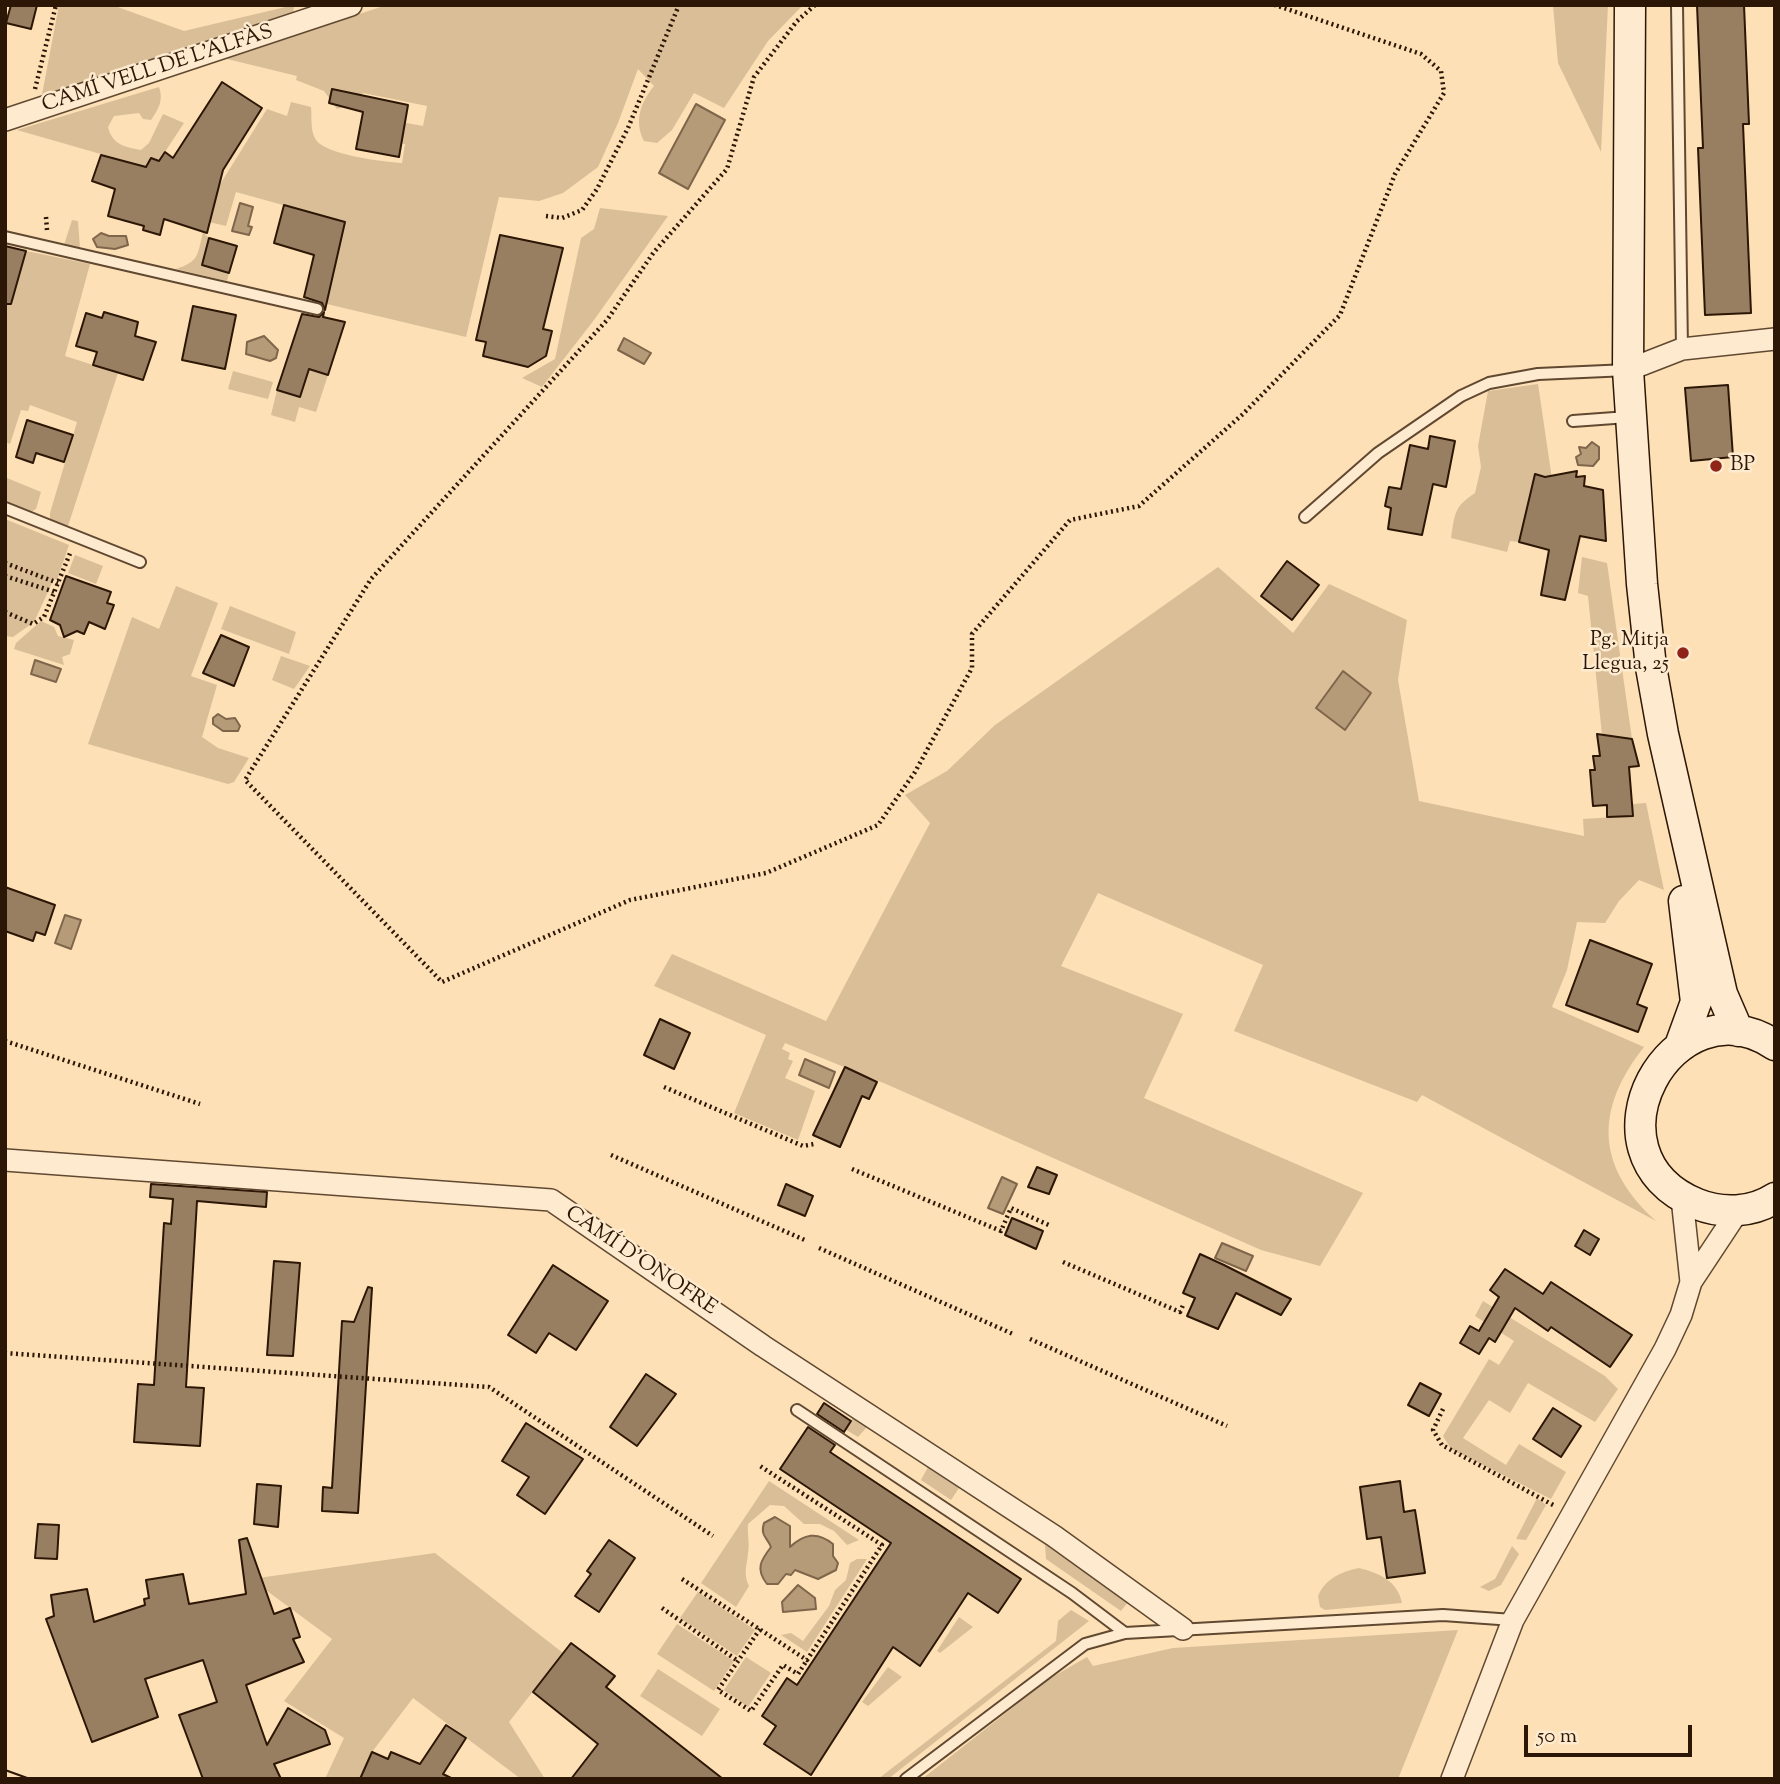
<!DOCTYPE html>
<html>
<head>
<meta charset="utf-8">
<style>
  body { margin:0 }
  #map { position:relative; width:1780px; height:1784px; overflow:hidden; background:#fde0b5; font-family:"Sorts Mill Goudy",serif }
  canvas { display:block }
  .frame { position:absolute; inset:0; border:7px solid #2c1605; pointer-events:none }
  .scale { position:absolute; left:1524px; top:1725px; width:168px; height:32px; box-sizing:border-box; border:4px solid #2c1605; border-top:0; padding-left:9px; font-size:21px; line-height:24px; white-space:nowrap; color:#2c1605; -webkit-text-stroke:5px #feebcf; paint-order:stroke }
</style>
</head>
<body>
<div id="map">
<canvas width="1780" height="1784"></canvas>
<div class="frame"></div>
<div class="scale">50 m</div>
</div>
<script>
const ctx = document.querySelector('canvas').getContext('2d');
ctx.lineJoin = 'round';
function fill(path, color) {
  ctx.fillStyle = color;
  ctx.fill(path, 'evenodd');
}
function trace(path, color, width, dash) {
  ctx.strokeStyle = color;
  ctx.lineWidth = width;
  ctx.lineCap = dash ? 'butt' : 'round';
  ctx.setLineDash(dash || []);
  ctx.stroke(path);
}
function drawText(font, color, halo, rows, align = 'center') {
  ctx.font = font + ' "Sorts Mill Goudy",serif';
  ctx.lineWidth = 5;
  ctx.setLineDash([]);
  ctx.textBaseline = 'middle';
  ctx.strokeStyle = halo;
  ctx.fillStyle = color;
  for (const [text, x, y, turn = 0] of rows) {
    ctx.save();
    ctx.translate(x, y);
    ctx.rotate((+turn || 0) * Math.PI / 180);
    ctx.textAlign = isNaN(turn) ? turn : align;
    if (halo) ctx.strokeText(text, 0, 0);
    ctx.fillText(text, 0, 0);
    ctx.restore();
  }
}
fill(new Path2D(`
  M59,5H112L184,31L294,5L293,16L41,100Z
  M387,5H803L768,41L724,108L694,93L672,130L657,143L644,141C634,122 640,103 654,86L638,69L618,123L598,167L563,193L539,201L499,197L466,337L327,304L344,222L236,192L226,226L209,222L219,186L267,109L287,116L291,102L311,107C312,117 310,131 316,140C326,155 384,162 402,163L405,144L398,143L401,122L423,126L427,106L363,93L352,105L337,109L324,91L296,80L297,76L223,58Z
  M1553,5H1608L1601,152L1558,63Z
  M159,87C164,100 158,110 151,120L143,119L139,113L114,116L108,127C112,144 124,147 141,150L149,143L163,114L184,123L159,161L146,167L17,130Z
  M600,208L668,216L594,320L542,387L522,378L555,359L581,238L594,229Z
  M72,220L78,221L80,248L64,245Z
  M203,232L209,238L202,265L229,273L227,281L176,269C199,261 197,257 203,232Z
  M26,251L90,264L65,356L118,373L67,529L50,522V513L77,422L30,405L28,411L21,410L10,444L5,442V284L16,286Z
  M309,369L328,375L316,412L299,407L295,422L271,415L277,390L300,397Z
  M233,371L273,382L268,399L228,389Z
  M1538,384L1552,479L1535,475L1519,542L1510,541L1507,552L1451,538C1455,513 1454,507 1475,493L1481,467L1478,446L1488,391Z
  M7,478L41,492L36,509L28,514L5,503Z
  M5,519L69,545L57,580L54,579L34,622L13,637L5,636Z
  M75,555L103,566L96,584L68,573Z
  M1582,557L1607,563L1632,739L1602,735L1588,596L1578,593Z
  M1218,567L1293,633L1329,584L1407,620L1398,680L1419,801L1584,836L1583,819L1633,816V804L1646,803L1664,890L1639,880L1619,901L1605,923L1577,922L1567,970L1552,1007L1644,1047C1595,1109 1595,1166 1656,1221L1422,1095L1417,1102L1234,1031L1263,965L1098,893L1061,966L1183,1014L1144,1098L1363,1193L1320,1266L1261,1250L886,1084L785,1043L782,1049L790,1053L788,1059L793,1061L785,1078L815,1091L798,1140L734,1113L766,1035L654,986L672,954L826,1021L930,823L905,795L947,771L995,725Z
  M176,586L218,603L191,676L217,685L202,737L218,748L249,758L234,782L228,784L88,744L132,617L159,629Z
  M230,606L296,632L289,654L221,629Z
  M41,621L54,627L58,636L74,640L70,654L62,657L64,665L14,649L16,643Z
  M281,656L310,666L294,689L272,680Z
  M1483,1301L1605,1376L1618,1389L1595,1422L1528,1383L1510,1413L1489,1400L1463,1438L1506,1465L1519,1444L1566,1472L1551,1499L1451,1449L1443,1436L1489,1359L1499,1365L1514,1341L1475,1316Z
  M857,1412L1112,1583L1128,1602L1121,1611L1046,1559L1045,1545L959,1488L951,1500L921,1480L928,1467L867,1427L858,1437L845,1429Z
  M769,1481L859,1540L847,1545L834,1531L820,1524H804L784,1506L770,1505L748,1524C747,1534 750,1544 748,1553C747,1567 743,1572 749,1586L736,1607L701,1583Z
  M1537,1498L1546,1505L1526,1540L1516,1539Z
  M1512,1546L1519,1554L1501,1585L1489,1591L1480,1587L1495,1579Z
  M435,1553L563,1653L509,1722L545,1779H521L413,1698L372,1752L360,1779H325L344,1738L284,1701L332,1639L251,1579Z
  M857,1559H867L807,1652L781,1635L791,1633L803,1641L829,1606L835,1590L846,1580L850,1563Z
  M1359,1568C1379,1573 1398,1581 1402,1603L1325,1610L1320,1607L1318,1596C1326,1578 1341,1572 1359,1568Z
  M698,1592L755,1630L737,1656L680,1618Z
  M1071,1610L1089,1621L888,1779H878L1056,1641L1058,1621Z
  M959,1617L973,1627L940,1653L937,1651Z
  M677,1624L734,1661L714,1691L657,1654Z
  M1458,1630L1398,1779H922L1049,1679L1087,1657L1093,1666L1173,1648Z
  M746,1657L771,1673L748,1707L724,1690Z
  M888,1667L902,1677L868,1706L862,1702Z
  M658,1669L720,1709L702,1736L640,1696Z`), '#d9be97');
const water = new Path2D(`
  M696,104L725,120L688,189L659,173Z
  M240,203L253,207L248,226L252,227L249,235L232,231Z
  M101,233L109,236H126L128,245L115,249L97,247L93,239Z
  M264,336L278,350L276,358L270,361L246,354L247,342Z
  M624,338L651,353L644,364L618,350Z
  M1592,442L1599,447V459L1593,466L1578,465L1576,457L1581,454L1579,447L1586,448Z
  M35,660L61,669L56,682L31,674Z
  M1343,671L1371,693L1345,730L1316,708Z
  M218,714L226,719L235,718L240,726L238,731H223L213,724V718Z
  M65,915L81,920L71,949L55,943Z
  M805,1059L835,1072L829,1088L799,1075Z
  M1002,1177L1017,1184L1003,1214L988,1208Z
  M1222,1243L1253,1256L1246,1271L1215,1258Z
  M775,1517L790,1526V1547C804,1534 817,1531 833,1544V1556L838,1563L836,1570L818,1579L795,1570L791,1575L786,1574L778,1584H767C755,1569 761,1560 771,1547C767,1537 760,1536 764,1523Z
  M798,1585L815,1598L816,1609L783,1612L782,1602Z`);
fill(water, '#b69b79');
trace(water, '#7f664b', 2);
const building = new Path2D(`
  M11,5H37L31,29L6,23Z
  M1697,5H1744L1749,124H1743L1751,313L1705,315L1698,148H1703Z
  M222,82L262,108L223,170L207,233L164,219L160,235L143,230L144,226L108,216L115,189L92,181L101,155L146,167L151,158L159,161L165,152L173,158Z
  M332,89L408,105L399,157L356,149L363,112L329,103Z
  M284,205L345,222L325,310L322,303L304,297L314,255L274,243Z
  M500,235L563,248L543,329L552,331L546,356L528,367L483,356L486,342L476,340Z
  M209,238L237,246L229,273L202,265Z
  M5,246L26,251L11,304H5Z
  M193,306L236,315L225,369L182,360Z
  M104,312L138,322L135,336L156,342L143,380L93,365L97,352L76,346L86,313L102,318Z
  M324,312L323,317L345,322L328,375L309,369L300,397L277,390L302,314L319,317Z
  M1728,385L1733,457L1691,461L1685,388Z
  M27,420L73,435L64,462L36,453L33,463L16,457Z
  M1430,436L1455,441L1446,487L1433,484L1422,535L1388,529L1391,508L1385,506L1389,487L1401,489L1410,445L1428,449Z
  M1577,471L1576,477L1585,476L1584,486L1603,490L1606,541L1580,536L1565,600L1541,595L1549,550L1519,542L1535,474L1545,477Z
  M1287,561L1319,585L1292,620L1261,596Z
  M66,576L111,592L107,603L114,605L105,629L89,622L84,634L77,631L64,637L60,625L50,620Z
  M221,635L249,647L234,686L203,673Z
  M1597,734L1632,739L1639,766L1629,767L1633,816L1607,817V805L1593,806L1590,770H1595L1593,756H1600Z
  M5,887L55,905L45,935L36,932L33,941L5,931Z
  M1590,940L1652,964L1637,1004L1647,1008L1638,1032L1566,1005Z
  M660,1019L690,1033L674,1069L644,1055Z
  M845,1067L877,1082L869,1099L862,1096L840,1147L813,1135Z
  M1037,1167L1057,1175L1049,1194L1028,1187Z
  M151,1184L267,1192L266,1207L197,1201L186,1387L204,1388L200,1446L134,1442L138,1384L154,1385L164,1223L171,1224L173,1199L150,1197Z
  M786,1184L813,1196L805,1216L778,1205Z
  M1012,1218L1043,1231L1036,1249L1005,1235Z
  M1584,1230L1599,1239L1590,1255L1575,1246Z
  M1200,1254L1224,1265L1291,1299L1281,1315L1236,1293L1218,1329L1187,1316L1195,1298L1183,1293Z
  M274,1261L300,1263L293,1356L267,1355Z
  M553,1265L608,1301L576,1350L549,1333L536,1353L508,1335Z
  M1505,1269L1543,1294L1551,1282L1632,1335L1610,1367L1551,1327L1548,1331L1515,1308L1495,1342L1489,1338L1479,1354L1460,1343L1470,1326L1479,1331L1499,1297L1490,1290Z
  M368,1287L372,1288L358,1513L322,1511L323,1487L332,1488L342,1321L354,1322Z
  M646,1374L676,1394L637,1446L610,1427Z
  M1420,1383L1441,1394L1429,1416L1408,1405Z
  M824,1403L851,1421L844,1432L817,1414Z
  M1553,1408L1581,1426L1561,1457L1533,1439Z
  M526,1423L583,1459L545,1514L517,1495L529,1477L502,1461Z
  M808,1427L835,1445L830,1452L1021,1579L998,1613L968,1593L920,1666L893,1647L811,1775L764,1744L776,1726L762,1716L787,1678L797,1685L891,1543L780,1469Z
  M1400,1481L1404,1512L1415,1510L1425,1573L1387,1578L1381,1537L1367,1539L1360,1487Z
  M257,1484L281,1486L278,1527L254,1524Z
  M38,1524L59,1525L57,1559L35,1558Z
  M247,1538L274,1614L290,1608L300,1637L293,1639L304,1662L246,1685L267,1745L288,1708L325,1730L330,1744L274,1764L281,1779H203L179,1715L217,1702L203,1660L145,1679L158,1717L92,1742L46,1619L54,1616L51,1595L87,1589L94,1622L145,1605L144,1599L149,1598L146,1580L183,1574L189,1604L246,1594L239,1540Z
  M609,1540L635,1558L599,1612L575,1596L591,1574L587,1571Z
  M571,1643L615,1676L606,1687L723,1779H571L598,1744L533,1692Z
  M446,1725L466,1738L443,1774L453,1779H360L372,1752L388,1759L391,1752L420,1764Z`);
fill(building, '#997f61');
trace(building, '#2c1605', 2);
const lane = new Path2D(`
  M1677,5L1682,349
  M5,237L317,309
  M1573,421L1628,417
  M5,508L140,562
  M1305,517L1378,453L1461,396L1489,383L1538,374L1628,370
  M797,1410L1072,1593L1125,1633
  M906,1779L1085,1644L1125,1633L1443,1615L1513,1620`);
const street = new Path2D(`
  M5,120L351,5
  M1628,370L1682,349L1775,339
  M5,1160L551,1200L763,1346L1054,1536L1183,1629
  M1682,1198L1691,1282
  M1452,1779L1513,1620L1665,1349L1681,1315L1691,1282L1738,1211`);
const secondary = new Path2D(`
  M1630,5L1628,370L1642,584L1651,667L1663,734L1722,994L1738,1031
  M1775,1045C1673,977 1575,1154 1697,1204C1722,1214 1752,1213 1775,1198
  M1680,1046L1696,1002L1684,901`);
trace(lane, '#604831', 14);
trace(street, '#604831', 24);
trace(secondary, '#2c1605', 33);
trace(new Path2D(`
  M815,5L797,21L754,77L727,169L654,252L607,320L371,579L245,780L442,982L630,900L766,873L878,825L915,772L972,668V634L1070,520L1139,506L1243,414L1340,315L1395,174L1444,93L1441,71L1421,54L1275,5
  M35,89L56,5
  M546,216L562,218L582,210L597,189L628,128L679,5
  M46,217L47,230
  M5,563L58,583
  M5,576L55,592
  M5,612L33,624L44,617L71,551
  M5,1041L200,1104
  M664,1087L803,1146L814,1144
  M611,1155L807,1241
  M852,1169L1001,1231L1011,1208L1051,1226
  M819,1248L1013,1334
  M1063,1262L1180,1312L1184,1303
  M1030,1339L1227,1426
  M5,1353L489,1387L713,1536
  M1443,1409L1433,1430L1442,1445L1555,1506
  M682,1579L807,1660L882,1545L760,1466
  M662,1608L738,1661
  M760,1629L718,1690L751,1711L783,1665L798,1674L807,1660`), '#2c1605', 4.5, [2, 3.5]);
trace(lane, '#feebcf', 10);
trace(street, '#feebcf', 21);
trace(secondary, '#feebcf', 30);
trace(new Path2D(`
  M5,1770L30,1779`), '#2c1605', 2);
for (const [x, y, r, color] of [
  [1716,466,7,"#8f2418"],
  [1683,653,7,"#8f2418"]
]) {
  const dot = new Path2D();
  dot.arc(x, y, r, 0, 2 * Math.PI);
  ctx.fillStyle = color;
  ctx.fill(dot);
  trace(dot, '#feebcf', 2.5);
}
drawText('21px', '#2c1605', '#feebcf', [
  ["CAMÍ VELL DE L'ALFÀS",158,70,-18],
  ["CAMÍ D'ONOFRE",640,1262,34]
]);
drawText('21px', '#2c1605', '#feebcf', [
  ["BP",1730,466],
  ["Pg. Mitja",1669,641,"right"],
  ["Llegua, 25",1669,665,"right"]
], 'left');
</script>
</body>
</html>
